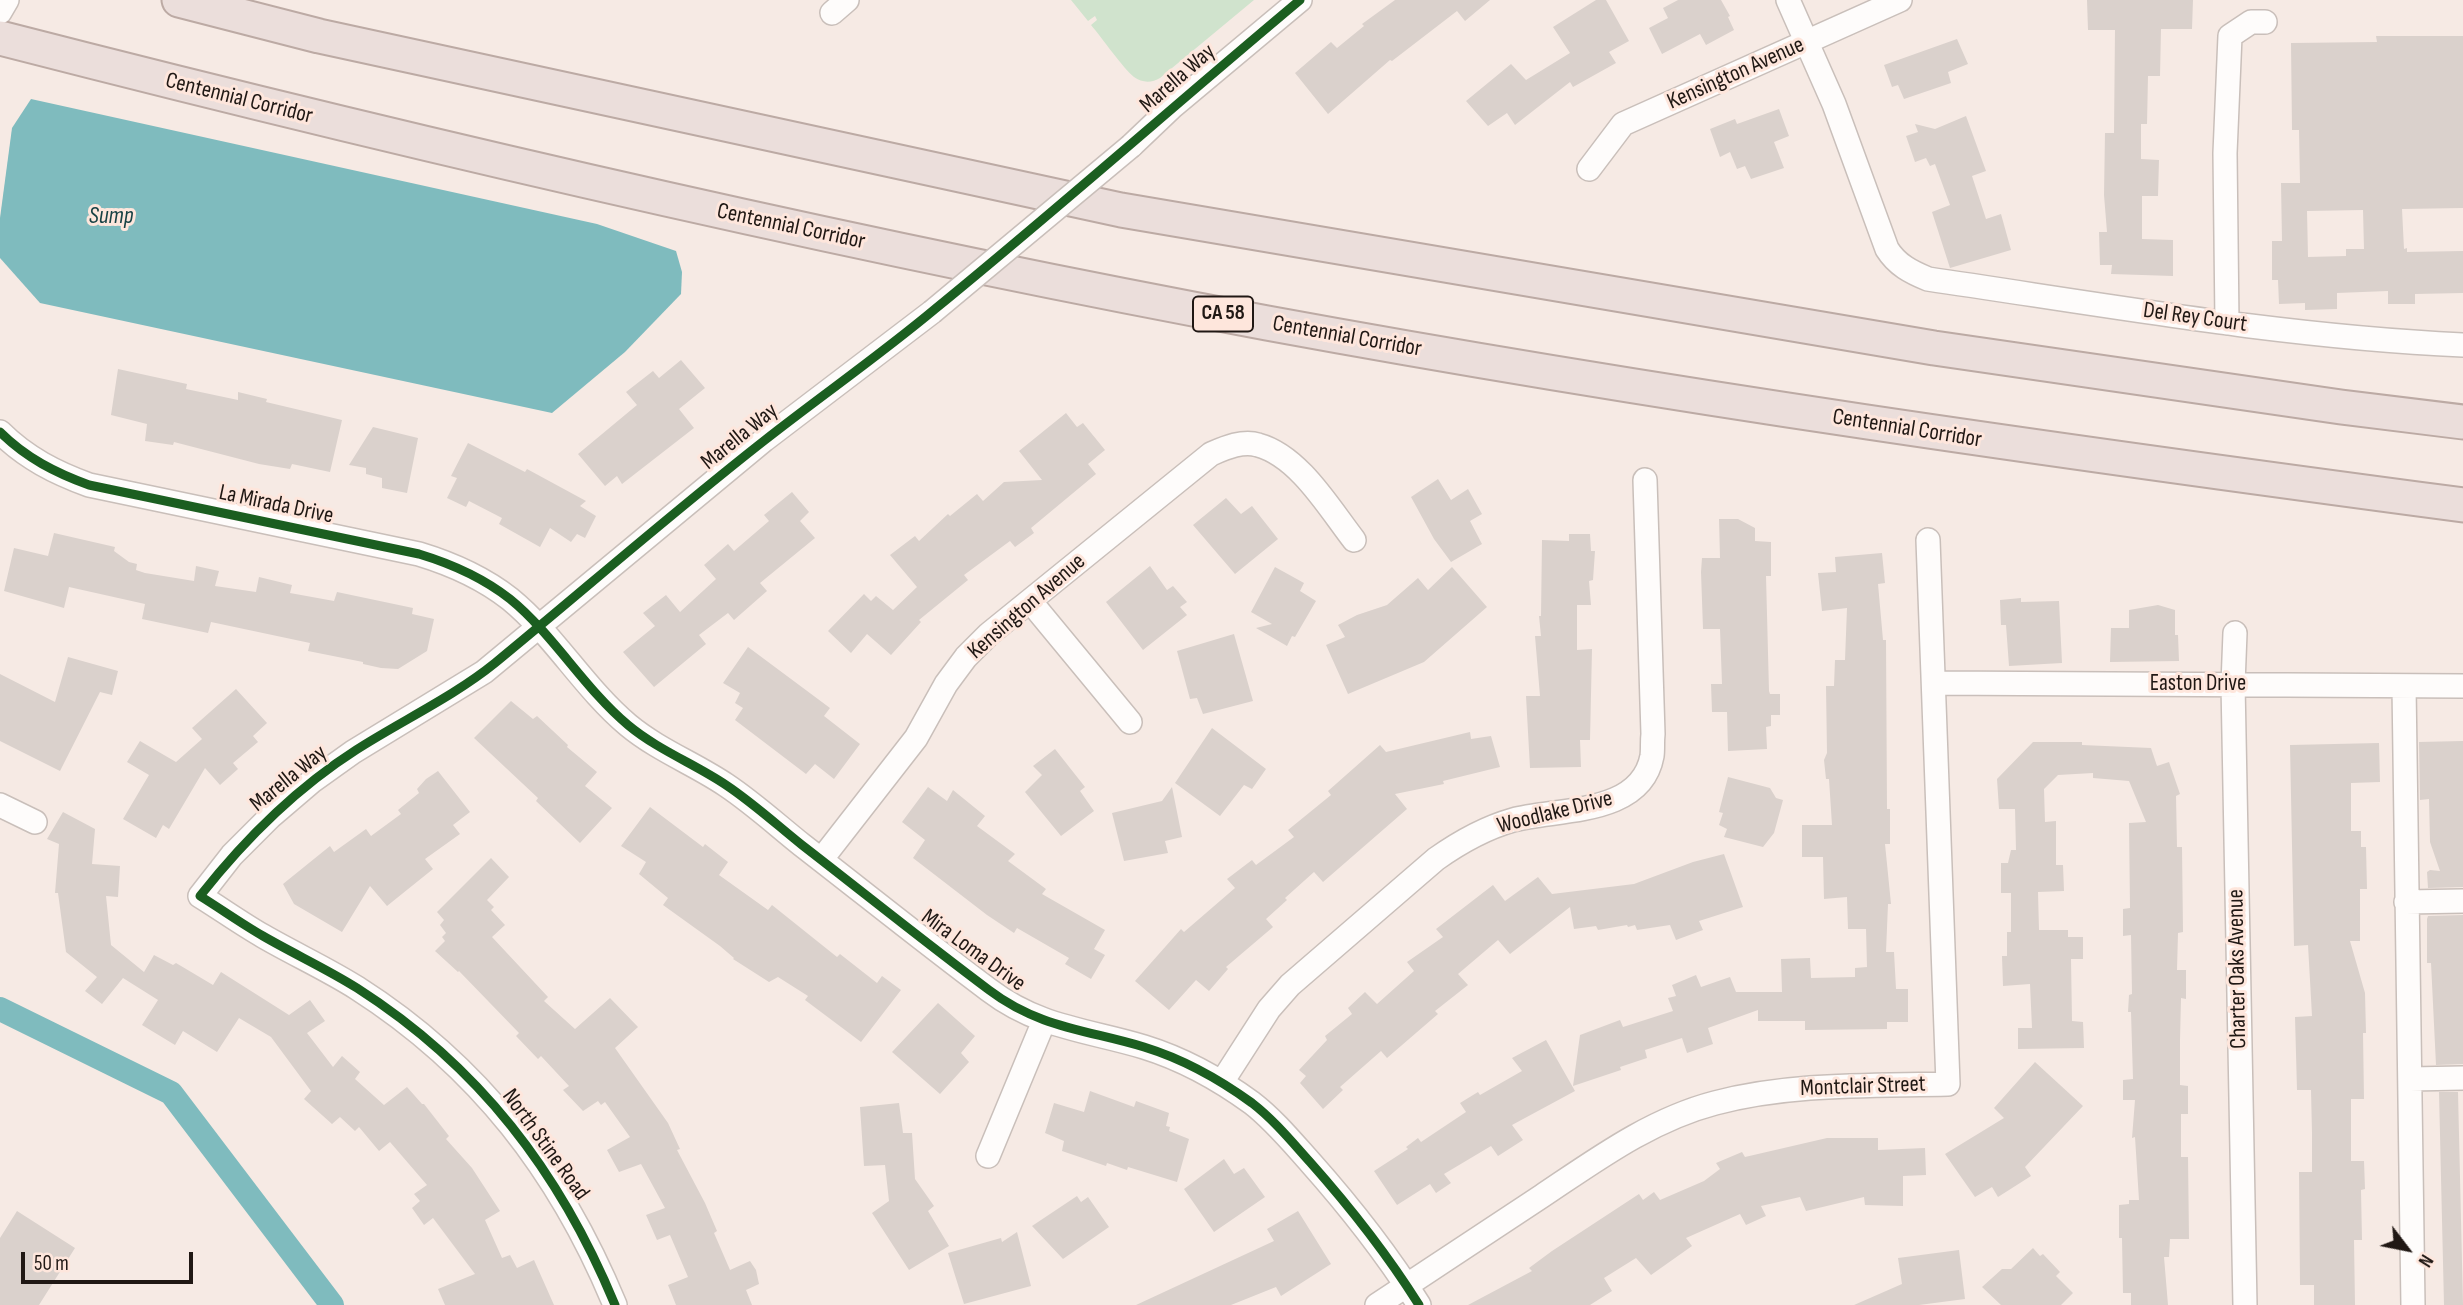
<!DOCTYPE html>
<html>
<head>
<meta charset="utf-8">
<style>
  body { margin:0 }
  #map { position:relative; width:2463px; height:1305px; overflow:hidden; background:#f6eae4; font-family:"Sofia Sans Condensed",sans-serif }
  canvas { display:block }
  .north { position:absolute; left:2372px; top:1214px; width:70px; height:70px; -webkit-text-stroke:5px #fee6dc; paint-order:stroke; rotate:122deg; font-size:19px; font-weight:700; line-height:28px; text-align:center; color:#201814 }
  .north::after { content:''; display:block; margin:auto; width:24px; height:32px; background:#201814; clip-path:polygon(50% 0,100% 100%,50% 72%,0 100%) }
  .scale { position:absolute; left:21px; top:1252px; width:172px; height:32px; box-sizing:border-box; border:4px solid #201814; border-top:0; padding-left:9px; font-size:21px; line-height:24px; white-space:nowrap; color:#201814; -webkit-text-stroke:5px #fee6dc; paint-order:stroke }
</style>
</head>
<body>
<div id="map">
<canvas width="2463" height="1305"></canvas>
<div class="north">N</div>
<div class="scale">50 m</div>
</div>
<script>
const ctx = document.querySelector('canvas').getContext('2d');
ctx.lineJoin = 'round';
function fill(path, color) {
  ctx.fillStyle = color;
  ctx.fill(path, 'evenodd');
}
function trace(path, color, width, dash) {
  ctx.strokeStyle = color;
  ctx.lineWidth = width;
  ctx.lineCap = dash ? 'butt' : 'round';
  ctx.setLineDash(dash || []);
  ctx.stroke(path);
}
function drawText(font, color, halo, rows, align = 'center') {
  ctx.font = font + ' "Sofia Sans Condensed",sans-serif';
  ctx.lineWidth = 6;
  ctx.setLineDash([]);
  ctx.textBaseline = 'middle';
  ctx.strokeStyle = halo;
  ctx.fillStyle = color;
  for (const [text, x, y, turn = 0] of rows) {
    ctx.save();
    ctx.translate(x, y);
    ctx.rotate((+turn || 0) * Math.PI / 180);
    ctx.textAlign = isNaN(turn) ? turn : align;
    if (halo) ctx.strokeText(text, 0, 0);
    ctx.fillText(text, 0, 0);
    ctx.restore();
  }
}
fill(new Path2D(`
  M1071,0H1254L1160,78C1152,83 1142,83 1134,77C1123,68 1102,38 1091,25L1097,20L1095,16L1088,21Z`), '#d0e3cd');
fill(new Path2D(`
  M31,99L597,224L676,251L682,272L681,294L625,352L552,413L40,303L0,258V218L12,128Z`), '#7fbbbe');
trace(new Path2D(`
  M0,1009L171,1093L332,1305`), '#7fbbbe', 24);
fill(new Path2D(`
  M1395,0H1490L1465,21L1457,11L1392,61L1390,60L1328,114L1295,73L1331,42L1337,48L1364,26L1362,24Z
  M1596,0H1606L1629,41L1609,52L1616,63L1573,87L1570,82L1515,125L1507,113L1488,126L1466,101L1511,64L1526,80L1570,53L1553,27Z
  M1678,0H1721L1730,16L1728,17L1734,30L1706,45L1700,34L1662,54L1649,28L1668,18L1663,8Z
  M2087,0H2193L2192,29H2161L2160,76H2148L2147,124H2141V159L2159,160L2158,196H2142V239L2173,240V276L2111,274L2112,265H2100L2099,232H2107L2104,195L2105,133H2114L2115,30H2088Z
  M2376,36H2463V208L2402,209L2404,249L2407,248V252L2463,251V293L2415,294V304H2388V291L2337,293V309L2305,310V303L2279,304L2278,280H2272V241H2282L2281,183H2300L2299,130H2292L2291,43L2377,42ZM2363,210L2364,249H2346V256L2308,257L2307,211Z
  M1957,39L1968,64L1948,72L1951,83L1904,99L1898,85L1892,87L1884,65Z
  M1779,109L1789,136L1774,142L1784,168L1751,179L1745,166L1737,169L1730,152L1720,157L1710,129L1735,119L1737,124Z
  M1966,116L1986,171L1972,176L1986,219L2001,214L2011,250L1950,268L1932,212L1950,205L1935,164L1930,166L1926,158L1915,162L1906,136L1918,132L1915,124L1935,129Z
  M681,360L705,388L679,409L694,428L622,484L617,476L605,486L578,454L637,405L626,392L653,371L659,378Z
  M118,369L187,384L186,389L238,400V392L267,399L266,402L342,420L330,472L292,464L290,469L259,464L174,442L173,445L145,441L147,424L111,415Z
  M1066,413L1077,427L1083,423L1105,450L1088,464L1096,474L1031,528L1034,533L1015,547L1010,541L964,575L968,580L919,620L921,622L891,655L867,634L851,653L828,631L864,594L871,601L876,596L893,610L917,587L890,555L915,536L919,541L948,514L950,516L977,494L983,501L1004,482L1042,480L1019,451Z
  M373,427L418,438L407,493L382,488V478L366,474V468L349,465Z
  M468,443L525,472L527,469L586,501L580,506L596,516L585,538L577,534L571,542L550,528L540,547L499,524L502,518L469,501L466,507L447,498L457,478L451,476Z
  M1438,479L1451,500L1468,489L1482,514L1470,521L1482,544L1451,562L1434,539L1411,497Z
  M792,492L809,512L800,521L815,538L760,583L767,591L734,620L728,613L699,635L706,644L654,687L623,652L655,626L643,613L666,595L680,612L716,579L704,565L728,544L734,551L769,521L764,515Z
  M1226,498L1241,514L1252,506L1278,539L1235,574L1193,525Z
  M1719,519H1738L1755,528V541L1771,542V576H1766L1769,691L1770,694H1780V715H1771V726L1766,727L1767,749L1728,751L1727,712H1712L1711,684H1722L1720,629H1703L1701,572L1702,558H1720Z
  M54,533L115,547L114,551L129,562L137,564L136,570L145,573L194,581L196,566L219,571L215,586L256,592L259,577L292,585L290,593L334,601L337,592L413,608L412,614L434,619L427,651L398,669L381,668L363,664V662L308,651L310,643L211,622L208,633L142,619L145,604L69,587L64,608L4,591L14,548L48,556Z
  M1569,534H1590L1591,551H1595L1593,580L1589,581L1591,605H1577V650L1592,649L1590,740H1580L1581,767L1530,768L1526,696H1540L1535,636H1541L1539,616H1541L1542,540L1569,541Z
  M1882,553L1885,583L1878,584L1883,640H1886L1887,809H1890V844H1885L1891,904H1888L1886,952H1894L1896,989H1908V1022H1887V1029L1805,1030V1021H1758V1010L1708,1028L1713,1044L1687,1053L1682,1038L1645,1050L1647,1058L1620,1067L1621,1070L1573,1086L1580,1035L1620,1020L1623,1027L1673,1011L1668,998L1676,996L1672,985L1696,975L1701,987L1730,977L1736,992H1782L1781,959L1810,958L1811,978L1855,977V968L1867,967L1866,929H1848L1847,897L1824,899L1823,857H1802V825H1832L1829,779H1826L1824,760L1827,753L1826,686H1834L1835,660H1845L1847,608L1822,611L1818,573L1836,572L1835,557Z
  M1150,566L1167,590L1173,586L1187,602L1180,607L1187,615L1143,650L1106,602Z
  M1275,567L1304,583L1300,591L1316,601L1295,637L1292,636L1287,646L1256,628L1272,624L1251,612Z
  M1452,567L1487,607L1424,662L1348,694L1326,645L1345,637L1338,625L1357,615L1387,605L1418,578L1428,590Z
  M2021,598V602L2059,601L2062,663L2009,666L2006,625H2001L2000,600Z
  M2158,605L2175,610V635H2178L2179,661L2110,662L2111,628H2129V610Z
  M1234,634L1253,701L1203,714L1197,698L1190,699L1177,651Z
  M748,647L830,708L824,716L860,744L834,779L815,764L806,774L735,720L743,708L735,703L740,693L723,683Z
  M68,657L118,671L112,695L100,692L60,771L0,741V674L55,702Z
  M236,689L267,723L253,736L258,742L233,763L238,769L220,785L205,768L169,829L163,825L156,838L123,819L149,775L127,762L140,741L176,762L202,739L192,728Z
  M511,701L533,719L537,716L568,745L567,747L597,772L585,786L612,808L580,843L536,801L538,798L474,738Z
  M1212,728L1266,769L1252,789L1244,785L1220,816L1175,783Z
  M1470,732L1471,739L1491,736L1500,767L1443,781L1444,784L1395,794L1407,809L1323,882L1314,872L1285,898L1287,900L1266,919L1273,927L1226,967L1228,969L1209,991L1196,980L1169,1010L1135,981L1181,929L1184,932L1235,888L1227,879L1252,860L1256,865L1294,837L1288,830L1331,795L1328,791L1380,745L1386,752Z
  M2463,741V887L2428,888L2427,872L2430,870L2440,871L2430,842L2429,799L2420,800L2419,742Z
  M2033,742H2082V745L2151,748L2157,766L2169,762L2180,794L2176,796L2177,847H2182L2183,932L2178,933L2177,970H2186V999L2181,998L2180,1040V1085L2188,1086V1114H2181V1157H2188L2189,1239H2170L2169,1257H2164L2168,1305H2131V1293H2123L2122,1238H2119V1205L2129,1204V1200H2139L2135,1137L2132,1138L2135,1100H2123V1080L2133,1079L2131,1012H2128L2129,995L2132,994L2131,935L2123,936V909L2130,908L2129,823L2146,822L2129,781L2093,778V773L2058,775L2044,789L2045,822L2056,821V865H2063L2064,891L2038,892L2039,930H2068V937H2083V959H2071L2072,1021L2083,1022L2084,1048L2018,1049V1028H2032L2030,984L2003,986L2002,956H2007V932H2011V893H2001V863H2008L2011,850H2016L2015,809H1999L1997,779Z
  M2379,743L2380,782L2351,783V831H2361V847H2366L2367,889H2360V941H2350L2365,993L2366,1033H2363L2364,1099H2351V1161H2364L2365,1189L2361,1190L2362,1240H2354L2355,1305H2314V1285H2300L2299,1172H2312V1133L2311,1090H2297L2295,1017L2312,1016L2308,945L2294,946L2290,745Z
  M1055,749L1085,787L1080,791L1094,811L1061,836L1025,792L1042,775L1033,766Z
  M438,771L470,812L453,825L460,834L425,859L433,869L387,906L370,886L342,932L294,904L283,884L330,846L334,852L366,829L371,836L401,814L398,810L419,793L417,789L426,779Z
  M1728,777L1770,788L1776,798L1783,800L1774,833L1763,847L1724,837L1727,829L1719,825L1723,813L1719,812Z
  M928,787L947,801L953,790L985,816L977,826L1015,854L1008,861L1046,889L1042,894L1105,930L1094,949L1105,955L1091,979L1065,964L1069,958L1017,928L1014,933L987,915L913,858L925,840L902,822Z
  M1172,787L1182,837L1165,841L1168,853L1124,861L1112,813L1162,801Z
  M650,807L703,847L705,844L728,862L719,875L768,910L772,905L837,957L840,954L877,983L882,976L901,990L861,1042L805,1000L808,996L778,977L769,982L733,959L734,958L720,946L663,905L668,898L639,874L646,862L621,846Z
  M63,812L95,829L92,864L120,866L118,897L106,896L111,945L144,972L154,955L173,965L176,963L213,985L221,972L289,1015L310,1000L325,1021L307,1033L333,1067L342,1056L360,1072L355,1079L384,1105L407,1087L422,1104H424L449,1136L446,1139L472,1168L500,1211L485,1220L502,1258L510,1255L517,1268L534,1260L554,1305H445L438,1289L475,1274L433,1218L424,1225L412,1208L420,1201L414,1194L427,1185L390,1142L379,1151L359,1127L355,1131L340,1117L332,1124L304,1099L311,1091L271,1037L239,1018L217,1052L183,1031L175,1045L142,1025L158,1000L123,978L102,1004L85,991L97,977L66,952L58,893H55L59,844L47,839Z
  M1724,854L1743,907L1699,921L1703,930L1676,940L1670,925L1637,930L1635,925L1628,927L1627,925L1598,930L1596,926L1574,929L1570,907L1510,954L1498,940L1458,974L1468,985L1435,1011L1438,1014L1387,1058L1381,1051L1340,1087L1343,1090L1323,1109L1300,1083L1306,1076L1299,1070L1327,1040L1325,1036L1352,1014L1348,1008L1365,992L1377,1004L1414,971L1407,962L1443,937L1436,929L1493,885L1505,901L1538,877L1552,894L1634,884L1693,862Z
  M491,858L509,877L487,900L494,907L491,910L505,925L492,937L548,997L544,1001L575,1029L610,998L638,1027L615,1048L668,1123L680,1149L677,1150L705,1203L717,1231L714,1233L730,1270L750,1261L756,1270L759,1284L746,1290L752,1305H676L668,1285L688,1277L670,1235L657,1240L646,1215L665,1208L641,1164L619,1172L607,1150L630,1137L605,1102L601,1105L598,1101L583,1111L563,1090L569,1086L541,1056L538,1059L516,1036L519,1033L459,971L458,972L435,951L445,941L442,937L446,933L440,925L444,920L437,912Z
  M2463,915V1064L2436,1065L2431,963H2427V919L2428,916Z
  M938,1003L975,1036L961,1053L969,1062L940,1094L892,1052Z
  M1546,1040L1575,1091L1512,1125L1523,1140L1498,1156L1491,1146L1444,1174L1451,1183L1436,1193L1430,1184L1397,1205L1374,1171L1408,1149L1406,1147L1418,1138L1421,1142L1466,1112L1460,1103L1478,1092L1480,1095L1522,1071L1512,1058Z
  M2035,1062L2083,1106L2025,1167L2031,1176L1998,1197L1992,1187L1975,1197L1945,1154L2004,1118L1994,1108Z
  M1090,1091L1134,1107L1136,1101L1169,1113L1166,1126L1170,1127L1169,1131L1189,1139L1177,1182L1128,1167L1127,1170L1107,1163L1106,1166L1062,1151L1064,1141L1045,1133L1054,1103L1084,1112Z
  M2439,1092H2458L2463,1305H2444Z
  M899,1103L903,1133H912L915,1179L934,1206L928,1211L949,1246L909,1270L872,1213L889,1201L885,1165L864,1166L860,1107Z
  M1827,1138H1878V1150L1925,1148L1926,1175L1903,1176V1206L1865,1205L1864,1197L1806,1211L1800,1197L1761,1206L1766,1216L1746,1225L1740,1214L1686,1238L1692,1246L1651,1275L1636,1258L1604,1278L1612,1291L1590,1305H1468L1532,1271L1529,1268L1552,1251L1639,1194L1643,1200L1654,1192L1660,1200L1704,1181L1720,1169L1716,1163L1742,1152L1745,1157Z
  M1224,1159L1234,1174L1244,1168L1265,1197L1214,1232L1184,1189Z
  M1077,1196L1081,1202L1088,1197L1109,1227L1063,1259L1032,1226Z
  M17,1211L75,1248L39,1305H0V1238Z
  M1298,1211L1331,1264L1281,1296L1276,1287L1231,1305H1136L1274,1241L1267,1229Z
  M1017,1232L1031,1286L964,1304L948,1253L1001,1238L1002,1242Z
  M2033,1248L2040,1256L2043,1254L2060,1272L2056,1276L2073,1293L2061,1305H2001L1982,1287L2002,1269H2011Z
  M1959,1250L1965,1299L1919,1305H1854L1902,1284L1898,1258Z`), '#dad1cc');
const minor = new Path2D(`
  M1788,0L1834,104L1887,249C1897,265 1911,272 1928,279C2106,305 2284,337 2463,345
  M0,12L7,0
  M832,13L847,0
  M1131,146L1172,107L1300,0
  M1589,169L1623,124L1900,0
  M2227,323L2225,153L2230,36L2251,22H2265
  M0,432C26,458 56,473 89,485L419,554C452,564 482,577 510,599C553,634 584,688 628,725C658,750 695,764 726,785C753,803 777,825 802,845C864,893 926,943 989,990C1039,1028 1088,1030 1144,1047C1183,1059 1219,1079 1252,1103C1274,1120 1292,1142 1310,1162C1350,1207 1387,1254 1419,1305
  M1030,601L1130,722
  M2235,633L2233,684L2245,1305
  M1934,683L2463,686
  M2404,686L2413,1305
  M0,805L35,822
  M821,860L916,738L946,684L966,657L989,634L1211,454C1225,448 1243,440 1258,445C1299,456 1329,508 1354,540
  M2406,902L2463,901
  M2410,1079L2463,1078
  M1222,1082L1269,1009L1290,985L1436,859C1460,842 1485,828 1513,820C1558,808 1641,816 1652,756C1653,749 1652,742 1653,734L1645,480
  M988,1156L1044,1021
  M615,1305C560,1172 479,1066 357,988C327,969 294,954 263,936C242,924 221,909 200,896L232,855L270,817L311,782L353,752L484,672L764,440L932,312
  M1377,1305C1432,1269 1487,1232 1542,1196C1596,1160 1650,1120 1715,1103C1791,1083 1870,1086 1948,1084L1928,540`);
const highway = new Path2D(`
  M179,0L319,36L1121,210L1934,348L2341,407L2463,422
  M0,38C420,146 841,244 1267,323C1664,396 2063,452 2463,505`);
trace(minor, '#c9bfba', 26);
trace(highway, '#bcaaa4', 37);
trace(minor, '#fefcfb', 23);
trace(highway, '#ebdedb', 33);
const minorBridge = new Path2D(`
  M932,312L1131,146`);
trace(minorBridge, '#c9bfba', 26, []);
trace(minorBridge, '#fefcfb', 23);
trace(new Path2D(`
  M0,432C26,458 56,473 89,485L419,554C452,564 482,577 510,599C553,634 584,688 628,725C658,750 695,764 726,785C753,803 777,825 802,845C864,893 926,943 989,990C1039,1028 1088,1030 1144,1047C1183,1059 1219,1079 1252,1103C1274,1120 1292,1142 1310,1162C1350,1207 1387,1254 1419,1305
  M615,1305C560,1172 479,1066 357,988C327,969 294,954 263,936C242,924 221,909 200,896C245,839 295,789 356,750C401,721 453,697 495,663C585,589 673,512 765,440C821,396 880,355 935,309C1059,208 1178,102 1300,0`), '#1b5e20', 9);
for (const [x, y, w] of [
  [1223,314,60]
]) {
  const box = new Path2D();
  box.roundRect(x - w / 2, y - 17.5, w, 35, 5);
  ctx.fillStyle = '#fee6dc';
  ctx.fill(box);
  trace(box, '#201814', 2);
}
drawText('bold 21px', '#201814', null, [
  ["CA 58",1223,314]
]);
drawText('23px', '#201814', '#fee6dc', [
  ["Kensington Avenue",1736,74,-24],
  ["Marella Way",1178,79,-41],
  ["Centennial Corridor",239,99,14],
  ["Centennial Corridor",791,227,12],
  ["Del Rey Court",2195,318,8],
  ["Centennial Corridor",1347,337,10],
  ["Centennial Corridor",1907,429,9],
  ["Marella Way",740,437,-39],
  ["La Mirada Drive",276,505,12],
  ["Kensington Avenue",1027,607,-41],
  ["Easton Drive",2198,684],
  ["Marella Way",289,779,-39],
  ["Woodlake Drive",1555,813,-14],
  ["Mira Loma Drive",973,951,36],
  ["Charter Oaks Avenue",2238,969,-91],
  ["Montclair Street",1863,1087,-2],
  ["North Stine Road",545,1145,54]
]);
drawText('italic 24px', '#184245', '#fee6dc', [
  ["Sump",111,217]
]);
</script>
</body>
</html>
